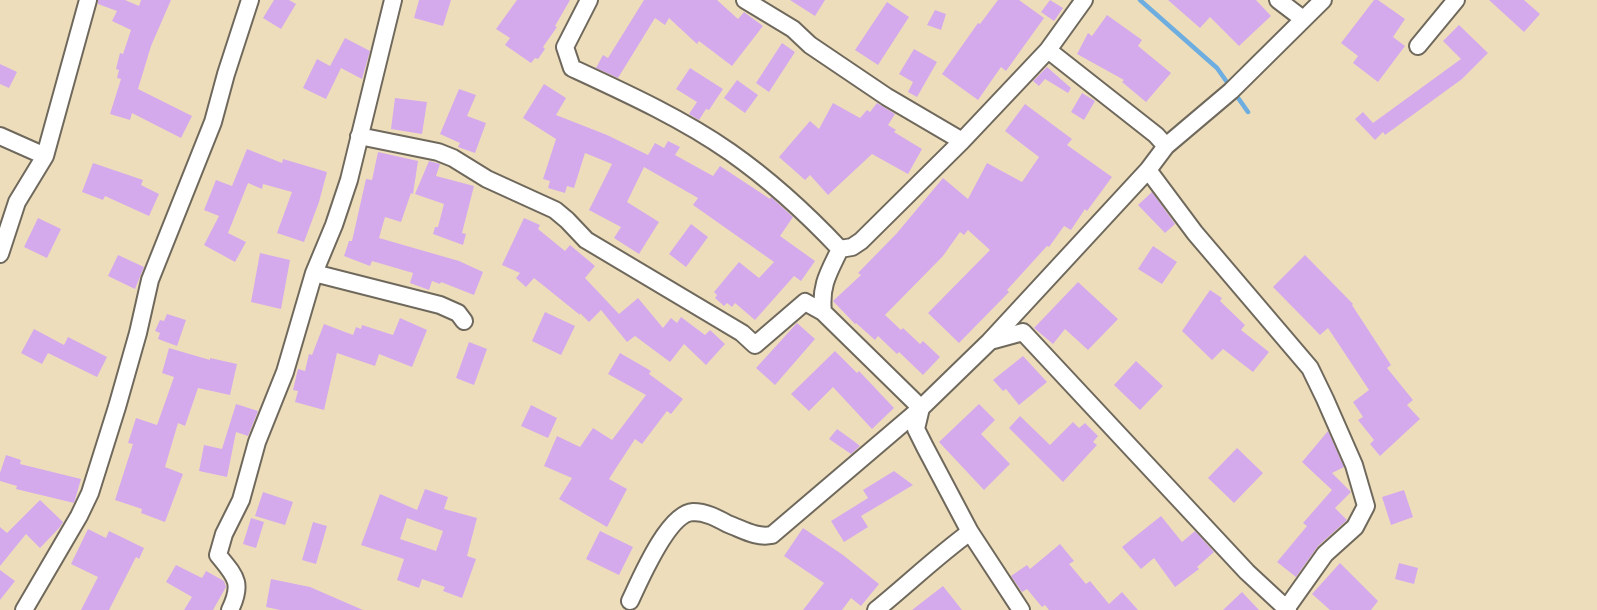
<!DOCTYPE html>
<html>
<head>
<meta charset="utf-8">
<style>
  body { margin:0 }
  canvas { display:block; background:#eeddba }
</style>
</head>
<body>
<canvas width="1597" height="610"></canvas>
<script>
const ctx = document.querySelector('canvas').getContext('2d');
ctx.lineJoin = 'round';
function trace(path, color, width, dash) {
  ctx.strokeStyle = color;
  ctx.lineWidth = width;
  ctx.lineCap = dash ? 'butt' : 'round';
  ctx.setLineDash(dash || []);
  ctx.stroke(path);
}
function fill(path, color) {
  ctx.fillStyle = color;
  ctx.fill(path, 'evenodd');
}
trace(new Path2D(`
  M1140,0L1217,68L1248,112`), '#6dade0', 4.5);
fill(new Path2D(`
  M98,0H125L139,6L141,0H171L151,46L138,89L192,116L181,138L132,113L130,120L110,114L121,79L117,78L119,70L116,69L120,53L123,54L131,30L112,21L117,11L98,4Z
  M274,0H289L296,4L281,29L263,18Z
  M419,0H451L443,26L414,18Z
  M517,0H570L555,26L557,27L543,47L545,49L538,59L535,58L531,63L505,45L510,38L496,29Z
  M644,0H717L738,19L744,12L763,26L732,66L699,41L697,44L669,18L665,25L655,18L618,78L596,68L603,55L608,58Z
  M790,0H825L815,16Z
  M998,0H1019L1044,18L1006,71L1001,67L978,100L942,74L978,23L980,24Z
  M1050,0L1063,8L1054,21L1041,12Z
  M1168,0H1256L1271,16L1239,46L1210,17L1200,28Z
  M1374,0H1378L1405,19L1393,37L1405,46L1378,82L1353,63L1358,56L1341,43Z
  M1489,0H1524L1540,14L1524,32Z
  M887,2L909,17L878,65L855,50Z
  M935,10L946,14L941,30L927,25Z
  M1107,15L1142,40L1138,46L1171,73L1146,102L1122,82L1124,80L1077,54L1088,33L1092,36Z
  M1459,25L1488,53L1462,79L1385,135L1383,132L1375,140L1355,119L1363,112L1373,123L1461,59L1443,41Z
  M345,38L370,51L362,79L341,68L326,99L303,88L317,59L330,66Z
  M782,43L795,52L769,92L756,83Z
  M914,49L937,62L917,97L908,92L913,82L899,74Z
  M0,64L17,72L9,88L0,84Z
  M1047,67L1071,88L1068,93L1045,79L1039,86L1033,81Z
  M690,68L723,89L709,110L706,109L699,120L689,114L697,102L676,89Z
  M737,80L758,95L745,113L724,98Z
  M544,84L566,98L556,115L607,135L648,155L655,143L664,148L668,141L680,147L675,155L713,176L720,166L770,199L771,197L793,217L780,236L815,261L801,281L794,276L755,320L735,303L732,307L727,303L724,306L715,298L717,295L714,292L739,262L759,278L774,262L693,205L698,198L644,167L627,202L659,222L639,254L614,238L621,227L589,210L612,164L585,153L574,188L567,186L565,193L548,188L550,181L543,179L556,139L523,118Z
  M459,89L476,95L467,116L486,123L475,153L458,147L460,143L440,134Z
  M1082,93L1095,101L1084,120L1071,112Z
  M395,98L427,102L422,134L391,129Z
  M833,103L860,118L867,110L870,112L877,103L895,114L888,125L896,130L894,132L922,149L908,174L872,154L828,195L810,175L805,180L779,157L810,121L819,129Z
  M1025,104L1072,139L1067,145L1112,177L1087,211L1085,209L1071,230L1064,226L1049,247L1047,246L1007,290L1009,292L959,343L928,313L990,250L968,230L964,235L960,232L943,256L885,315L901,330L903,328L920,344L923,341L940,357L923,375L899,352L897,354L878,336L875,340L856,323L855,324L833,301L861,275L858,273L897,233L943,178L968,199L987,163L1022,182L1039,157L1005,131Z
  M247,149L282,163L283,159L327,172L319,202L304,242L277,233L292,192L263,184L262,189L248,183L228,233L246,242L235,262L204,245L219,216L204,210L216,180L232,186Z
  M378,152L418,161L413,194L411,193L401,222L385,217L379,238L459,261L483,272L474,295L441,282L440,284L432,281L429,290L410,283L413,273L372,261L370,266L344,256L349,241H352L366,179L372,180Z
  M429,161L440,164L436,176L474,186L462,233L466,234L463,245L433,234L435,227H438L444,204L415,194Z
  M93,163L143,180L141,185L159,194L149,216L105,196L103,200L82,192Z
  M1152,192L1175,224L1165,233L1138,205Z
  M38,218L61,229L47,258L24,247Z
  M524,218L540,225L538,229L565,251L570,245L595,266L585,278L619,314L638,298L663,328L671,318L677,323L681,317L705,335L710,330L725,344L706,365L684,344L670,362L635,336L627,342L601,310L589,322L580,313V315L534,278L526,287L516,278L520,273L502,265Z
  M691,224L708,237L686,267L669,254Z
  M1153,246L1177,262L1162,284L1138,269Z
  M260,253L290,260L281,309L251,302Z
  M118,255L144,267L135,289L108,276Z
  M1305,255L1353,304L1352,305L1391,365L1387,368L1413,400L1407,405L1420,419L1380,456L1370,444L1374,440L1358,420L1363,417L1353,402L1369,390L1328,328L1320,335L1273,287Z
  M1078,282L1118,319L1088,350L1065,329L1053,344L1034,328Z
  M1210,290L1222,298L1220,301L1245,325L1241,330L1269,352L1253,372L1223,349L1212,360L1182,331Z
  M545,312L575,326L561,355L532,341Z
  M167,314L186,320L177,346L158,339L160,333L155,331L160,320L164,321Z
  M400,318L427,330L412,367L379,354L375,366L337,353L324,410L295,402L298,391L293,390L298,369L305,371L309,354L312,355L324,324L353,335L356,327L361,329L362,325L393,335Z
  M797,323L815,339L775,385L756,368Z
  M34,329L64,345L68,337L107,357L97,377L48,353L42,364L21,353Z
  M469,342L487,349L474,385L456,378Z
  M169,348L210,360V358L237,364L230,395L198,388L185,426L178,423L165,467L183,474L165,522L141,513L142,509L115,500L133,444L128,443L136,418L157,425L174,377L162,373Z
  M835,351L857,373L859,371L894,408L872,429L833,387L809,411L791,394Z
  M620,353L651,371L649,374L683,399L671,414L667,411L642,444L635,439L616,468L609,479L627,489L607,527L559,499L572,478L544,466L557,436L580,447L593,428L612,440L646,395L608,374Z
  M1023,356L1047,382L1019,405L1006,389L1003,391L993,380Z
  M1136,361L1163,386L1140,410L1114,385Z
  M236,404L258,411L248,436L236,432L227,477L199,471L204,445L222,449Z
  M979,404L995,420L981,434L1010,464L984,490L939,442Z
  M531,405L557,418L548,438L521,426Z
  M1020,416L1050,445L1073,422L1079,428L1085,423L1098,436L1093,442L1097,445L1063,482L1009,428Z
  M837,429L851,439L860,446L851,454L829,439Z
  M1328,431L1344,467L1332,473L1351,492L1335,508L1347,520L1318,546L1296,577L1277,562L1307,526L1303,523L1332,490L1302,462Z
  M1237,448L1263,473L1234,503L1208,478Z
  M6,455L21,460L20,464L81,479L74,503L16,489L17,486L0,481V473Z
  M894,471L913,485L861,516L868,527L844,542L831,521L868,498L863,490Z
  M425,489L448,497L444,509L477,518L467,556L476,559L462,598L443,591L445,587L422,579L419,588L397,580L404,559L361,545L380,494L417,510ZM407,518L443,531L436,551L400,539Z
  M1404,490L1413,517L1391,525L1382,497Z
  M263,492L293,502L285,525L255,516Z
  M40,500L63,522L60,527L40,548L26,534L0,566V527L7,533Z
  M1161,516L1182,542L1195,531L1214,552L1197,567L1199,569L1175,587L1154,558L1141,569L1122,547Z
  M251,518L264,522L256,548L243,544Z
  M313,522L327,526L316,564L302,560Z
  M803,528L843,555L879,584L861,606L851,598L842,610H803L824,583L784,556Z
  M88,529L106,538L109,531L144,548L139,559L136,557L109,610H81L98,577L71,564Z
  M600,531L633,547L619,575L586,559Z
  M1060,544L1074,561L1069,564L1086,584L1090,581L1109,604L1122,592L1138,610H1049L1045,605L1042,607L1027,589L1022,592L1011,576L1027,565L1030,569Z
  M1340,563L1378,601L1371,610H1330L1312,594Z
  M1399,563L1418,568L1414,584L1395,579Z
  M176,565L202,578L206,571L224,581L226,587L213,610H184L192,597L166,582Z
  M0,570L15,581L0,600Z
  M271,579L310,587L363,610H280L266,607Z
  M943,586L962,610H912Z
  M1242,592L1259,610H1223Z`), '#d4aaed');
const minor = new Path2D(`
  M589,0L565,47L572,68C626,93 681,118 730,152C770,180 807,214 840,249C829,272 820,285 823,312
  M745,0L793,29L810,45L887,97L962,141
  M1278,0L1303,19
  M1418,46L1456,0
  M0,136L45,156L17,202L0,254
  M359,136L438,152L453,158L487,179L555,210L567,220L586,240L742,333L755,345L805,302L823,312L921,408L916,429L925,447L970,532L1021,610
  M1166,146L1231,91L1323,0
  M45,156L88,0
  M1148,170L1195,233L1310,368L1325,399L1354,465L1366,506L1355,527L1325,554L1286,609
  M840,249L852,247L861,241L962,141L1048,50
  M314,273L440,305L458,313L464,321
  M990,341L1023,332L1247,572L1288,610
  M630,601C640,580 668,513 693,512C706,512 717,518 728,524C744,530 756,538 772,535L921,408L989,342L1148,170L1166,146L1156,135L1048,50L1084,0
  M24,610L79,516L90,493L117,407L138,333L150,280L213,122L226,74L250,0
  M230,610C243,583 236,577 218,555L224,534L241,500L257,442L285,372L314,273L334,225L349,180L393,0
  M876,610C908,584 937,556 970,532`);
trace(minor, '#6f695d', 20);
trace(minor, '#fff', 16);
</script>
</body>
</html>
